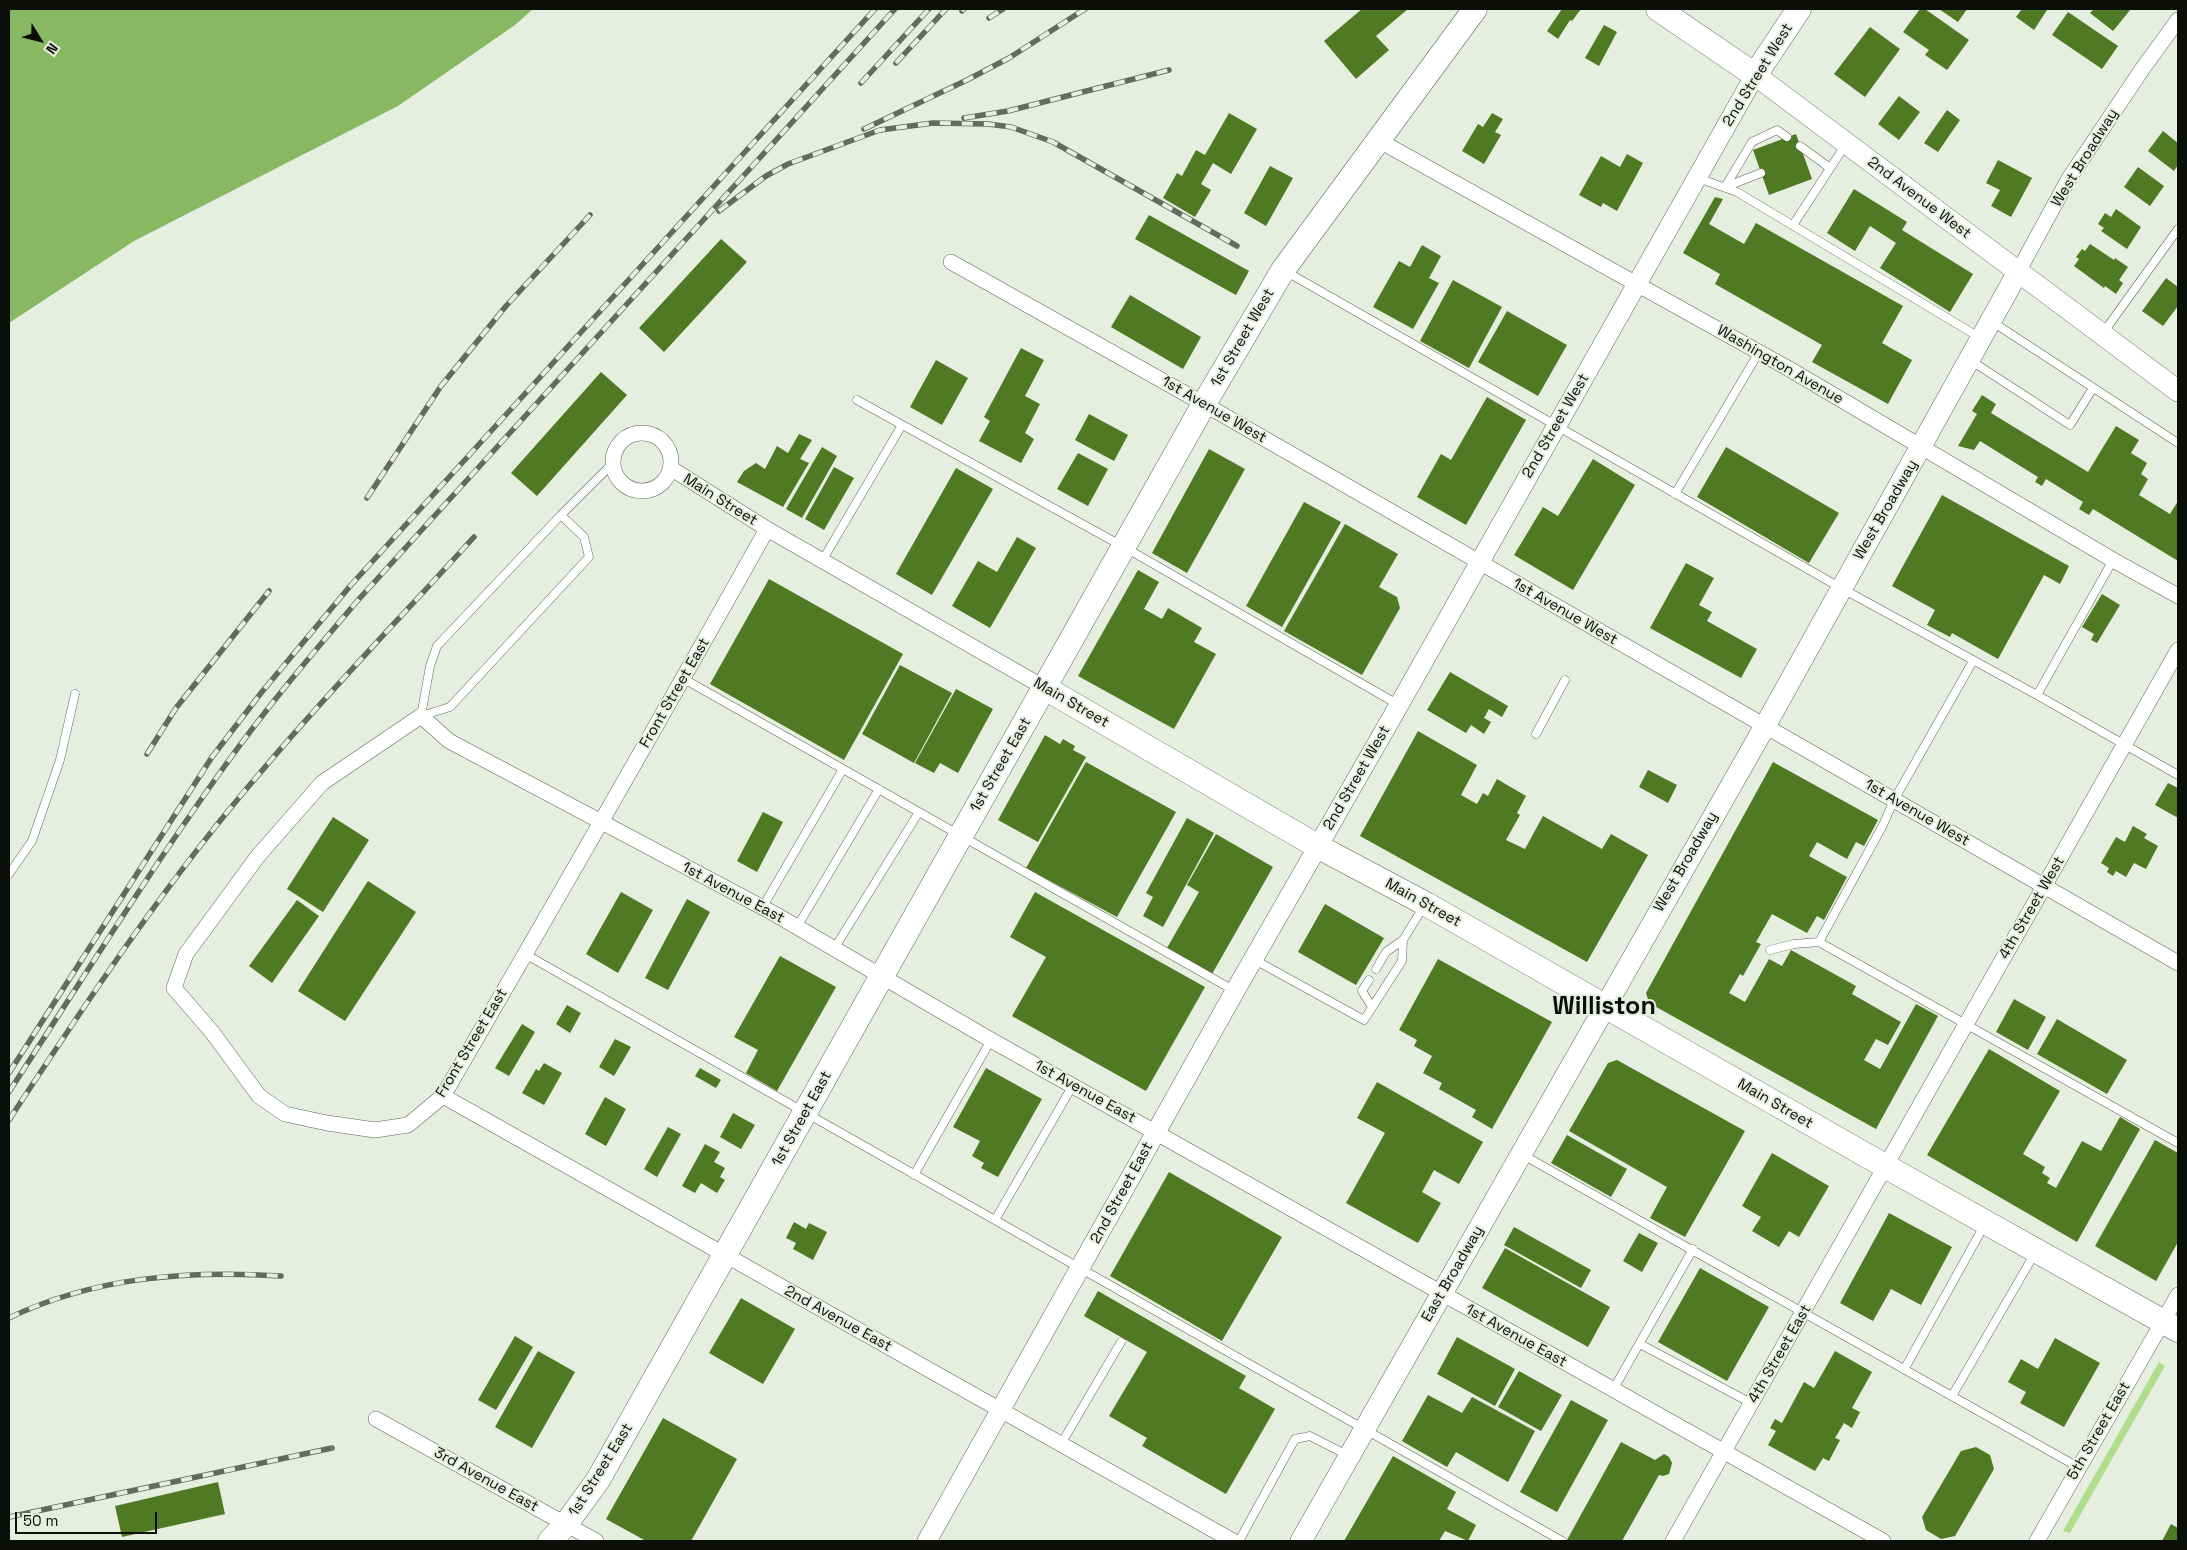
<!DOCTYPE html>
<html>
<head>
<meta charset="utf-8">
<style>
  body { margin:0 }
  #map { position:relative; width:2187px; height:1550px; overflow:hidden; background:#e6eee0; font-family:"Space Grotesk",sans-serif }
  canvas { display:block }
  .frame { position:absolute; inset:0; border:10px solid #0b0e09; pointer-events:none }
  .north { position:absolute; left:15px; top:15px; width:50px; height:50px; -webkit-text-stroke:4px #e6eee0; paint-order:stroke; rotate:126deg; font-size:14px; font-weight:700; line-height:20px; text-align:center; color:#0b0e09 }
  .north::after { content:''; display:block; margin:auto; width:18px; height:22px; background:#0b0e09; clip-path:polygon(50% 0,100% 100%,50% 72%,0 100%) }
  .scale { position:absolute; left:15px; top:1512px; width:142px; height:22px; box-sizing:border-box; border:2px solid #0b0e09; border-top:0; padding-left:6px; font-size:15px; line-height:18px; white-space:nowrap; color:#0b0e09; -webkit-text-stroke:4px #e6eee0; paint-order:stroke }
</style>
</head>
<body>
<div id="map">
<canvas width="2187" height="1550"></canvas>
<div class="frame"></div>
<div class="north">N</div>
<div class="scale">50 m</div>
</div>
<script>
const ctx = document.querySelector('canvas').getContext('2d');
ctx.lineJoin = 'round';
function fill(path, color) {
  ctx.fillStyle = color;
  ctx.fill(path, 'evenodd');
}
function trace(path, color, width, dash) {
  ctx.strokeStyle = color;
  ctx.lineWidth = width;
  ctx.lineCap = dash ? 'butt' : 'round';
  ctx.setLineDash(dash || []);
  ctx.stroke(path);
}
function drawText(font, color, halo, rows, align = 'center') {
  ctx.font = font + ' "Space Grotesk",sans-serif';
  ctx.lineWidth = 4;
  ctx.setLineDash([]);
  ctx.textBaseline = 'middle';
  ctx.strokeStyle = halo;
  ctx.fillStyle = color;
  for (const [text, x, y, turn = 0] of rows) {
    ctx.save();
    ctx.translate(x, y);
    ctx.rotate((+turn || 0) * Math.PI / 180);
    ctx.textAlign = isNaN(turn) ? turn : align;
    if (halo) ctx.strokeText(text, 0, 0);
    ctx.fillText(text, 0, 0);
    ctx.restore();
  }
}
fill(new Path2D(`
  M2159,1362L2165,1366L2070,1533L2063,1531Z`), '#b0dd8b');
fill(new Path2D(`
  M9,9H533L515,25L398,106L134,241L9,323Z`), '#89b862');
fill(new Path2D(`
  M1362,9H1408L1376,36L1389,50L1356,79L1324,41Z
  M1562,9H1581L1572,21L1570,20L1558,39L1547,31Z
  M1920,9H1925L1969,40L1947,70L1925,55L1929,50L1903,32Z
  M1939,9H1967L1958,22Z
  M2022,9H2045L2047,10L2034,30L2016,17Z
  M2094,9H2131L2113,31L2090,13Z
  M2068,12L2118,46L2102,69L2052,35Z
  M1604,25L1617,32L1599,66L1585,58Z
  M1870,27L1900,49L1865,97L1834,74Z
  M1899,96L1920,112L1899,140L1878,124Z
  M1947,110L1960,120L1938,152L1924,143Z
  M1229,113L1257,129L1231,174L1213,163L1201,184L1211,190L1195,217L1163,198L1177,173L1182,176L1196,150L1205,155Z
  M1492,113L1503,119L1495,132L1501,135L1484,164L1462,151L1478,124L1483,127Z
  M2163,131L2178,143V165L2174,171L2148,151Z
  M1796,134L1812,179L1769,195L1753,150Z
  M1627,154L1643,163L1617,211L1603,203L1601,207L1579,195L1601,156L1620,167Z
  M1998,160L2032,178L2011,217L1991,206L2000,190L1986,183Z
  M1270,166L1293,178L1266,226L1244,213Z
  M2138,167L2164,186L2150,206L2124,187Z
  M1854,189L1907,222L1902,230L1973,274L1950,312L1880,268L1896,243L1870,226L1855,251L1827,233Z
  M1715,197L1723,199L1709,224L1744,244L1756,223L1903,306L1882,343L1912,360L1888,404L1812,362L1822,345L1715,284L1720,274L1683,253Z
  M2116,209L2141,227L2127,249L2101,231L2104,228L2098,224L2105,213L2111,217Z
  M1149,215L1249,271L1236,295L1135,239Z
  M721,239L747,262L664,352L639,328Z
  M2090,244L2114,260L2115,258L2128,267L2119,280L2123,283L2116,294L2105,286L2104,288L2074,266L2079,259L2076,257L2082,249L2085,251Z
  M1422,245L1441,256L1429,278L1439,283L1413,329L1373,307L1399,261L1410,267Z
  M2166,278L2178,287V306L2163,326L2142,311Z
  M1453,280L1502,307L1469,368L1420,341Z
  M1130,295L1201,337L1183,369L1111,327Z
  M1507,311L1567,345L1538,396L1478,362Z
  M1021,348L1044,360L1025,396L1040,404L1025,433L1034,439L1021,463L979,441L990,421L984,417Z
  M936,360L968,378L942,425L910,407Z
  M601,372L627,395L537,496L511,473Z
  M1982,395L1996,404L1991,413L2088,472L2116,426L2139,440L2131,453L2147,463L2141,474L2148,479L2139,495L2170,514L2178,501V561L2093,509L2089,515L2079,509L2083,502L2046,479L2042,486L2035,482L2038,477L1980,441L1974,450L1958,446L1977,414L1972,411Z
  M1487,397L1526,420L1466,525L1417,497L1441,454L1451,460Z
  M1089,414L1128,435L1114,461L1075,440Z
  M799,434L812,440L800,459L809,463L783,507L737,482L744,471L756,463L765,469L777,446L788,453Z
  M822,447L837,456L802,518L786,509Z
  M1726,447L1839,513L1809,563L1697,497Z
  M1209,449L1245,469L1187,573L1152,553Z
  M1078,453L1108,469L1088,506L1057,489Z
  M1593,459L1635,485L1573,590L1514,555L1543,507L1558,516Z
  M834,467L854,478L824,530L805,519Z
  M956,468L993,489L932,595L896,574Z
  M1942,495L2069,566L2060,584L2044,575L1998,659L1952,633L1950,637L1927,625L1935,610L1892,586Z
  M1304,502L1341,522L1282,627L1246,606Z
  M1345,524L1398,554L1379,587L1397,597L1400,608L1362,675L1284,631Z
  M1017,537L1036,548L990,628L952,606L978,561L997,572Z
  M1686,563L1714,578L1699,605L1712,612L1707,621L1757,649L1741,678L1650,628Z
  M1138,570L1159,582L1144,609L1162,619L1168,608L1202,628L1194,642L1216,654L1174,729L1078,676Z
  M769,579L903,654L844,760L710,684Z
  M2102,594L2120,605L2097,643L2091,640L2094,634L2082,627Z
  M900,665L952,693L914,763L862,734Z
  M1450,672L1508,706L1502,717L1489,709L1484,718L1491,722L1484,734L1471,725L1466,733L1427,710Z
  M956,689L993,709L958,773L940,763L934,773L915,763Z
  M1418,731L1477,765L1461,795L1477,804L1483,793L1488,796L1497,779L1526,796L1517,813L1520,815L1506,840L1525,849L1543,816L1602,849L1611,834L1648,855L1587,962L1360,836Z
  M1045,735L1060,744L1063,739L1075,746L1073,750L1086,757L1038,842L998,820Z
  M1086,762L1176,812L1117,917L1026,868Z
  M1773,762L1878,820L1864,846L1856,842L1847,859L1817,842L1809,856L1847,877L1824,920L1817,916L1807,933L1772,914L1756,942L1761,944L1743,976L1740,974L1729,993L1745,1002L1769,959L1782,966L1791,950L1856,986L1852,994L1901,1022L1888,1045L1876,1039L1864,1060L1880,1069L1916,1004L1938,1016L1876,1129L1649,1003L1646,993Z
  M1648,770L1677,785L1668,803L1639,787Z
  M2168,783L2178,788V818L2155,805Z
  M763,812L783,822L757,872L737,861Z
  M333,817L369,840L323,912L287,889Z
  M1187,818L1214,833L1163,927L1143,916L1153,897L1146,893Z
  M2133,826L2147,834L2144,838L2158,846L2146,869L2134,863L2126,877L2116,871L2113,876L2107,872L2109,868L2101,863L2116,837L2125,842Z
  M1216,834L1273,867L1212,974L1167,948L1199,892L1187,885Z
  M368,881L416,912L345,1021L298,991Z
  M621,892L653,910L618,973L586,954Z
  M1035,892L1205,987L1146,1091L1012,1016L1046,957L1010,937Z
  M687,899L710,912L668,990L645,978Z
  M297,900L319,916L272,983L249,966Z
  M1325,904L1384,938L1356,985L1298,952Z
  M780,956L836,987L777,1091L746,1073L758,1050L734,1037Z
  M1438,959L1552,1022L1492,1129L1472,1117L1476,1110L1439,1089L1442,1083L1423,1073L1432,1056L1414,1046L1417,1040L1399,1030Z
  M2014,999L2046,1017L2028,1050L1996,1032Z
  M567,1005L581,1013L570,1033L556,1024Z
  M2057,1019L2127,1060L2107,1094L2037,1054Z
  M522,1024L535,1032L509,1076L495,1068Z
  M615,1039L631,1047L614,1076L599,1067Z
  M1989,1049L2060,1091L2023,1154L2045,1167L2042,1173L2050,1178L2047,1183L2056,1188L2082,1141L2101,1151L2120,1117L2140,1129L2077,1242L1927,1155Z
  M1617,1060L1745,1131L1685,1237L1650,1218L1667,1187L1569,1131L1608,1063Z
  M544,1063L562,1073L544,1105L522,1093L536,1069L539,1071Z
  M700,1068L721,1080L716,1088L695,1076Z
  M986,1068L1042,1099L998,1177L981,1168L984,1163L972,1156L980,1141L953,1127Z
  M1377,1082L1483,1142L1459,1184L1434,1170L1422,1192L1441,1203L1418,1243L1346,1203L1385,1133L1357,1118Z
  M605,1097L626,1109L606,1146L585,1134Z
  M733,1113L755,1125L741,1149L720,1137Z
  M668,1127L681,1134L657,1177L644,1169Z
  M1567,1135L1627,1169L1611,1197L1551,1163Z
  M2155,1140L2178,1153V1242L2156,1281L2095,1246Z
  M705,1144L720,1152L714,1162L725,1168L720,1177L725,1180L717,1193L701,1183L695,1193L682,1186Z
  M1772,1153L1829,1186L1799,1237L1789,1231L1779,1247L1752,1231L1761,1217L1742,1206Z
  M1169,1172L1282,1237L1222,1341L1110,1276Z
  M1889,1213L1952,1247L1921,1305L1891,1289L1873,1321L1840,1303Z
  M794,1222L806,1229L809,1223L827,1232L813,1260L793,1249L796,1243L786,1238Z
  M1514,1227L1591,1270L1581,1288L1504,1245Z
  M1639,1233L1658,1243L1642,1272L1623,1261Z
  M1505,1248L1610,1307L1588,1347L1482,1288Z
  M1700,1268L1769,1307L1727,1381L1658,1342Z
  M1098,1291L1246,1376L1239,1388L1275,1409L1226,1494L1142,1446L1147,1438L1109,1416L1147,1352L1084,1316Z
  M741,1298L795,1329L763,1384L709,1353Z
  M515,1336L533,1347L496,1410L478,1400Z
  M1457,1337L1515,1369L1495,1406L1437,1374Z
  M2055,1338L2100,1363L2064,1427L2020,1403L2026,1392L2008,1382L2021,1359L2038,1369Z
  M538,1351L575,1372L532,1448L495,1427Z
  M1835,1351L1872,1372L1852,1408L1860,1412L1852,1428L1844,1423L1835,1438L1840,1440L1829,1461L1823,1458L1815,1471L1768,1445L1776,1431L1770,1428L1775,1419L1782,1423L1804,1382L1814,1388Z
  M1519,1371L1562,1395L1541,1431L1498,1407Z
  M1428,1395L1462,1413L1472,1397L1535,1431L1508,1482L1456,1452L1447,1467L1402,1441Z
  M1571,1400L1608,1420L1557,1512L1520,1492Z
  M663,1418L737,1459L691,1541H646L606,1519Z
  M1621,1442L1655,1460L1664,1454L1669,1457L1672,1463L1669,1474L1663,1476L1659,1475L1622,1541H1570L1567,1540Z
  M1976,1447L1990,1455L1994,1469L1955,1536L1941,1539L1926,1530L1922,1517L1961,1451Z
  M1393,1456L1456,1492L1447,1509L1476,1525L1468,1541L1445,1531L1439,1541H1344Z
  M218,1482L225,1514L122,1537L115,1506Z
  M2171,1524L2178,1528V1541H2162Z`), '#4f7923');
const service = new Path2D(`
  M1800,146L1830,168
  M1698,178L1737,192L1979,337
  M1725,187L1752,142L1777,130L1787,137
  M1725,187L1761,173
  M1793,225L1846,144
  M1285,271L1841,588L2037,695L2178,775
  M1991,321L2178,443
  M2103,333L2178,229
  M1970,360L2070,425L2093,388
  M857,400L1124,547L1399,705
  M1675,494L1759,352
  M561,515L584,537L589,557L450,707L421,716L430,666L437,646L561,515L612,464
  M822,561L902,425
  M684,679L1235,991
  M2037,695L2113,560
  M1536,734L1565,680
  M9,874L32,841L60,760L75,694
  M762,908L843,769
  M797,927L879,789
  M1819,942L1883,825L1894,800L1973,661
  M834,949L919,812
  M1770,950L1794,944L1819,942L2178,1143
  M525,954L1562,1541
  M1253,959L1364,1020L1402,961L1403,940
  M1376,969L1386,952L1403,940L1424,906
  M1369,980L1362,991L1372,1007
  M1523,1155L2078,1467
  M914,1175L991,1040
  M995,1220L1073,1085
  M1640,1344L1751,1403
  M1905,1368L1985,1224
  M1613,1390L1693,1249
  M1952,1396L2035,1253
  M1061,1444L1121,1342
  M1239,1541L1295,1439L1310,1436L1347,1455`);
const minor = new Path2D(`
  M1378,140L1791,370L2113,560L2178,596
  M951,262L1204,404L2178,963
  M2018,272L2068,180L2143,68L2178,20
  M613 462a29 29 0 1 1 58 0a29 29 0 1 1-58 0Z
  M672,469L767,529L1045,688
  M767,529C661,719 552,908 443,1096L408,1125L375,1130L327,1123L285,1114L259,1096L212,1032L174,988L186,954L258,856L322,783L421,716L449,741L773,913L991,1040L1883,1541
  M443,1096L1233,1541
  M376,1419L596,1541
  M1673,1541L2178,650
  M2037,1541L2178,1295`);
const tertiary = new Path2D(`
  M927,1541L1235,991L1399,705L1755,75`);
const secondary = new Path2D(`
  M1755,75L2178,391
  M1301,1541L1765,726L2018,272`);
const primary = new Path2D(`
  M1658,9L1755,75L1799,9
  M1045,688L1317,846L1426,904L1885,1166L2178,1330
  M550,1541L566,1524L598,1480L1204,404L1283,270L1475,9`);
trace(service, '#5e6559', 9);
trace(minor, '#5e6559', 16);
trace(tertiary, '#5e6559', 20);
trace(secondary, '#5e6559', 22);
trace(primary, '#5e6559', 25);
trace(service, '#fff', 8);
trace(minor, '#fff', 15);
trace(tertiary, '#fff', 19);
trace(secondary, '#fff', 21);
trace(primary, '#fff', 24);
const rail = new Path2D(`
  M962,11L964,9
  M989,18L1003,9
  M896,63L946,9
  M861,83L929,9
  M964,118L1008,111L1169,70
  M864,129L967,80L1009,58L1085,9
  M719,211L766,176L788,164L880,130L933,123L988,124L1011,127L1053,142L1237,246
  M367,498L441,386L506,306L590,215
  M147,754L176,708L269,591
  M9,1073L212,757L261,693L351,585L875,9
  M9,1092C80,983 148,873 224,767C266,708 312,654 359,599L895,9
  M9,1120C89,998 170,876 266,766C333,687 405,613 474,537
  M9,1318C94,1277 188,1270 281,1276
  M9,1517L332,1448`);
trace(rail, '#656a61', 5.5);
trace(rail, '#e6eee0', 4, [11]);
drawText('15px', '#0b0e09', '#e6eee0', [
  ["2nd Street West",1758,75,-58],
  ["West Broadway",2085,158,-58],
  ["2nd Avenue West",1919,198,37],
  ["1st Street West",1243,338,-60],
  ["Washington Avenue",1780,365,30],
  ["1st Avenue West",1214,410,30],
  ["2nd Street West",1556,426,-60],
  ["Main Street",720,500,32],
  ["West Broadway",1886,510,-60],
  ["1st Avenue West",1565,612,30],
  ["Front Street East",675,693,-60],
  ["Main Street",1071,703,30],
  ["1st Street East",1001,765,-60],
  ["2nd Street West",1357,778,-60],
  ["1st Avenue West",1917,813,30],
  ["West Broadway",1686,862,-60],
  ["1st Avenue East",733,893,28],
  ["Main Street",1423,903,29],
  ["4th Street West",2032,908,-60],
  ["Front Street East",472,1043,-59],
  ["1st Avenue East",1085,1092,29],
  ["Main Street",1775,1104,30],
  ["1st Street East",802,1119,-61],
  ["2nd Street East",1122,1193,-61],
  ["East Broadway",1453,1274,-60],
  ["2nd Avenue East",838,1319,29],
  ["1st Avenue East",1516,1336,29],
  ["4th Street East",1780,1354,-60],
  ["5th Street East",2099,1431,-60],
  ["1st Street East",601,1470,-58],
  ["3rd Avenue East",486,1480,29]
]);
drawText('bold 25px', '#0b0e09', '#e6eee0', [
  ["Williston",1604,1007]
]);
</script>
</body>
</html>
